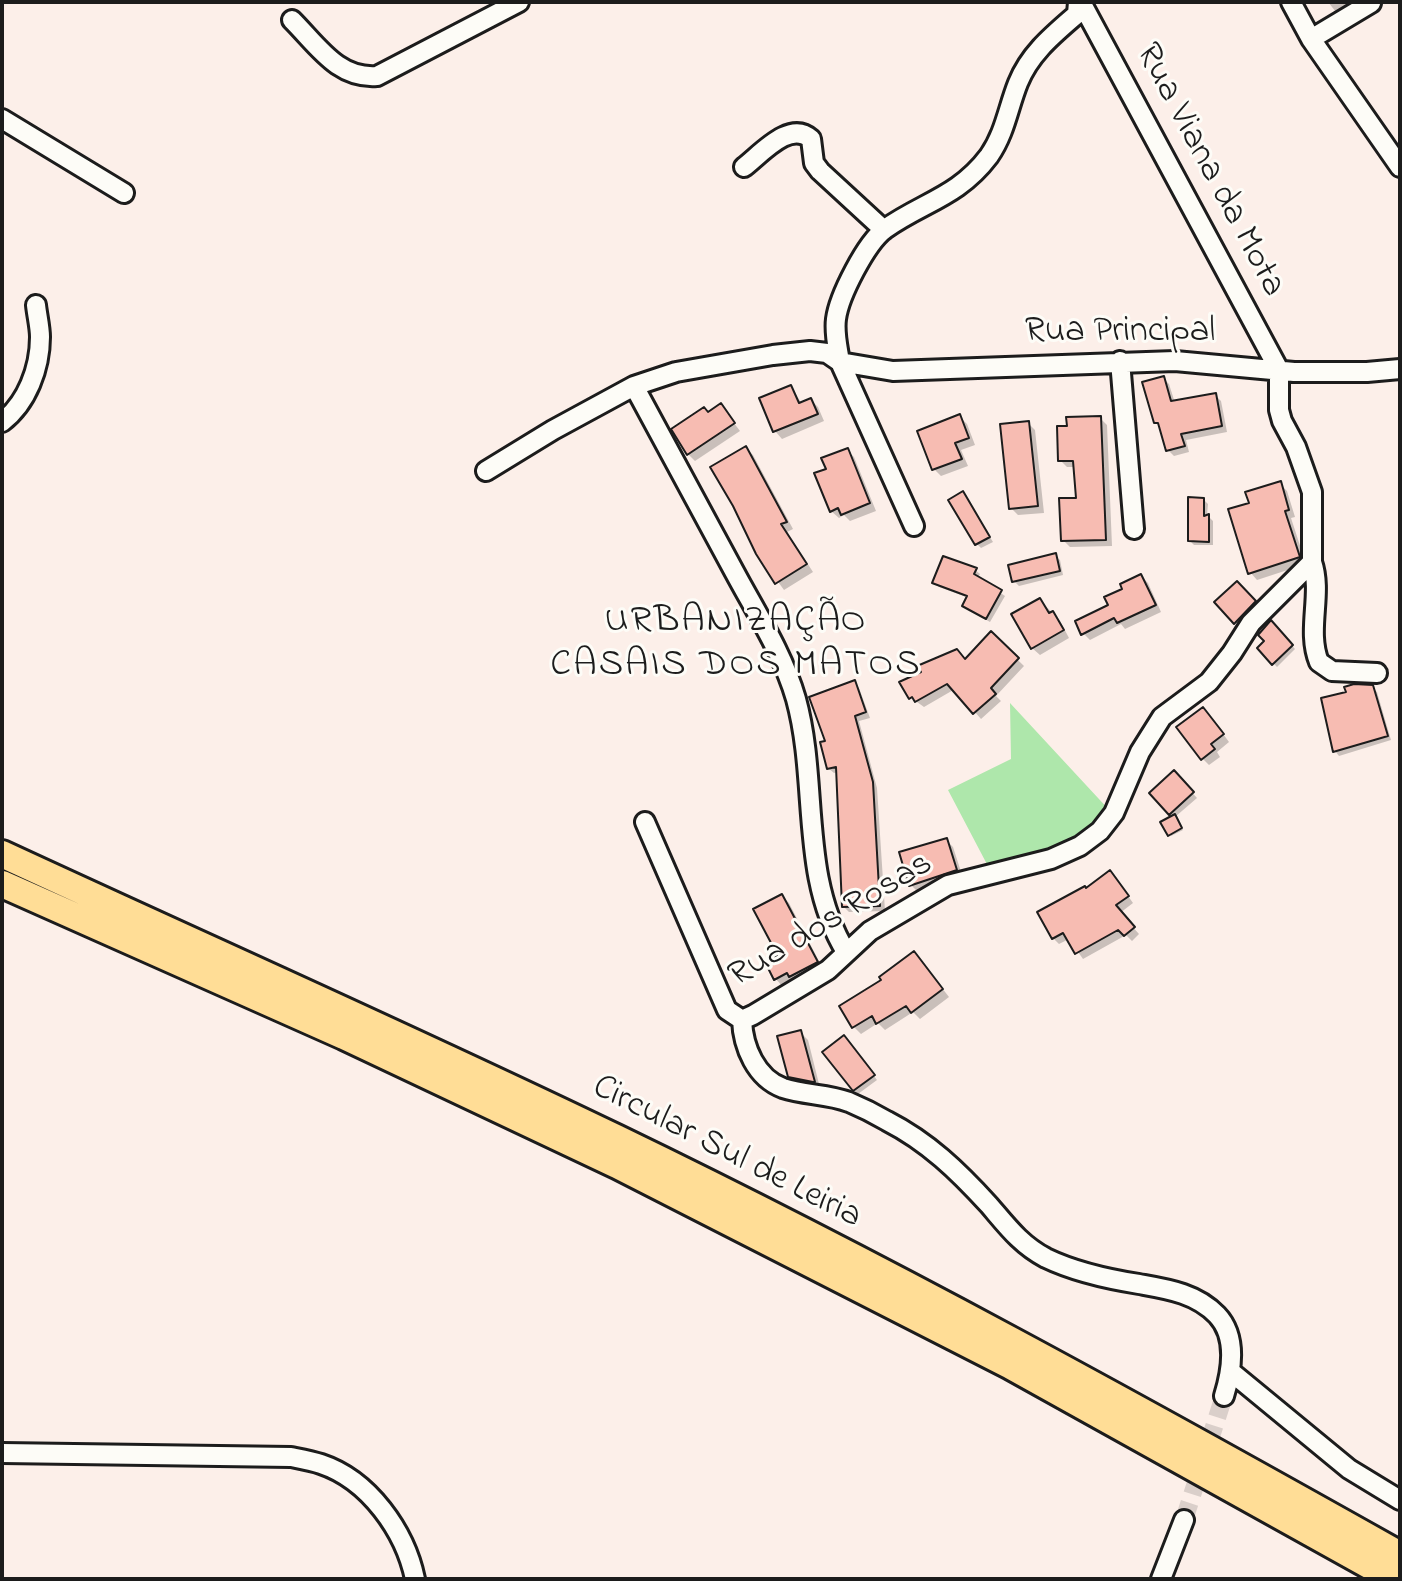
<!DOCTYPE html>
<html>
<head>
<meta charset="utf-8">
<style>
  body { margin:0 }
  #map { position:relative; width:1402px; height:1581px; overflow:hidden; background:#fcefe9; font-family:"Indie Flower",sans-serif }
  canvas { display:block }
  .frame { position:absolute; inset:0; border:4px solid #1c1c1c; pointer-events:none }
</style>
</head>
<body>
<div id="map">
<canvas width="1402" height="1581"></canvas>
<div class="frame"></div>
</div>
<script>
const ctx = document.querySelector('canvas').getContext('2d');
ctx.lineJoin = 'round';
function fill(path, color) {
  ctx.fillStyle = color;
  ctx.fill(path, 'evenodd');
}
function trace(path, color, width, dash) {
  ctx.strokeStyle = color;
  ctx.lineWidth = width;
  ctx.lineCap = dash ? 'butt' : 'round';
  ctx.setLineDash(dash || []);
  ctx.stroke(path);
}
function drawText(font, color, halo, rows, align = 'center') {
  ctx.font = font + ' "Indie Flower",sans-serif';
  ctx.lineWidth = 6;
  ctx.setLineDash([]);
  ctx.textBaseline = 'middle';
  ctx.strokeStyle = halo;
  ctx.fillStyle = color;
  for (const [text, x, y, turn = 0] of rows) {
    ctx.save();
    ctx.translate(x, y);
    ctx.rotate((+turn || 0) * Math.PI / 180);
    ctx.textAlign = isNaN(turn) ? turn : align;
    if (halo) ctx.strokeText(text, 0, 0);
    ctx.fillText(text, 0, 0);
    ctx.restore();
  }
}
fill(new Path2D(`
  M1010,703L1111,812L1078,844L990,870L948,790L1011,759Z`), '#aee7ab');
fill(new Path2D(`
  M1328,2H1363L1340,17Z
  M1163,378L1169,384L1175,403L1215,395L1221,401L1227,432L1186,440L1189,452L1174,456L1168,450L1162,428L1156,422Z
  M791,387L802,404L811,400L818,407L824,421L782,439L775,431L762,399Z
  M721,406L740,431L695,461L688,454L709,414Z
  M960,417L967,424L975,445L961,450L968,466L941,476L934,469Z
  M1100,418L1107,425L1112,546L1070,547L1063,540L1078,500L1075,467H1067L1060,460L1069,428Z
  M1028,423L1035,430L1044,513L1018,515L1011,508Z
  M746,448L753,455L793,529L787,532L813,572L784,590L757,553Z
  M847,450L854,457L876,511L850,521L844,515L839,518L831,511L828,470Z
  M1280,484L1287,491L1295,517L1291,518L1306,564L1257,580L1250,572L1251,504Z
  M963,494L993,542L981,548L977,544Z
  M1203,499L1208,504L1207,515L1213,521V545H1194L1190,541Z
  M1055,556L1060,560L1063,575L1019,586L1014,581Z
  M975,570L980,574L978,578L1005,596L990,622L969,610V598L939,587L935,583Z
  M1141,576L1148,583L1161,612L1125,629L1121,624L1090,640L1083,633Z
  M1237,584L1259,607L1240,627L1217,602Z
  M1040,600L1060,621L1069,638L1040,655L1032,648Z
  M1271,623L1295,649L1277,667L1259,648L1267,641Z
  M991,634L1024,666L996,696L1001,701L981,719L955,689L924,707L910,697L965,661Z
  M854,682L859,688L870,718L859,721L877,788L885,911L849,912L844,907L838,772L834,773L828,768V742Z
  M1372,687L1377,692L1391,740L1339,756L1335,751Z
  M1210,716L1229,742L1217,752L1220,757L1209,765L1202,758Z
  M1174,773L1197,798L1175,817L1183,830L1171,836L1174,817L1152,793Z
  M946,840L953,847L963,878L918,892L911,885Z
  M1116,879L1133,903L1120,913L1139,934L1132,941L1126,935L1083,959L1069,939L1059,944L1053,938L1087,890Z
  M782,896L789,903L823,969L782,986L776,979L781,957Z
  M921,961L949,997L920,1019L913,1012L885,1030L878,1023L861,1034L854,1027Z
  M800,1032L808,1040L820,1088L797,1083L790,1076Z
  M848,1042L877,1080L858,1094L851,1088Z`), '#0003');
const building = new Path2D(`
  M1164,376L1171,401L1216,393L1222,426L1181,434L1185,446L1166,451L1158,423H1154L1142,382Z
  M791,385L799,403L811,398L818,414L773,432L759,398Z
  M721,403L735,423L687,455L671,429L704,407L708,412Z
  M960,414L969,438L955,443L962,459L932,470L917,431Z
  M1101,416L1106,540L1061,541L1059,498H1076L1073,461H1058L1057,426H1067L1066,417Z
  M1029,421L1038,506L1009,509L1000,424Z
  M746,446L787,522L781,524L807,564L775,584L756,554L733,506L710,467Z
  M848,448L870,503L841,515L838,508L830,512L814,473L826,469L821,458Z
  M1281,481L1289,510L1285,511L1300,557L1248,574L1228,509L1249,503L1245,492Z
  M963,491L990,537L975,545L948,500Z
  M1188,497L1204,498V516L1209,514V542L1188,541Z
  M1056,553L1060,571L1012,582L1008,565Z
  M943,556L977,568L974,574L1002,590L986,619L962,606L967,596L932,583Z
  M1141,574L1156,605L1117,623L1114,618L1081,635L1075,621L1108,605L1104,597L1122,589L1120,584Z
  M1237,581L1256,601L1234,624L1214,602Z
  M1040,598L1049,613L1053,611L1064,630L1031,649L1011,614Z
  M1271,620L1293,645L1272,665L1257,648L1264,641L1258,635Z
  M991,631L1019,658L991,688L996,694L973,714L947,684L915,702L912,697L909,699L899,682L921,672L917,666L957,649L965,659Z
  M855,680L866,712L855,716L873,782L880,906L842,907L836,767L827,769L820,742L825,741L809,697Z
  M1354,684L1373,685L1388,736L1333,752L1321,698L1346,692L1344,687Z
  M1203,707L1224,734L1211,744L1215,749L1201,760L1176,727Z
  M1174,770L1194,792L1169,815L1149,793Z
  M1175,814L1182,828L1168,836L1160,822Z
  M947,838L957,870L909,886L899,852Z
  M1110,870L1129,896L1116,905L1135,927L1124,936L1118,930L1075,954L1063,933L1052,939L1037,912L1085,886L1086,888Z
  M782,894L818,962L789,977L787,973L774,980L765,962L778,956L753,909Z
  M914,951L943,989L911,1013L906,1006L876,1024L872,1016L852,1028L839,1006L881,980L879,977Z
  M801,1030L815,1082H813L788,1077L777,1036Z
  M844,1035L875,1075L853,1091L822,1052Z`);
fill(building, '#f7bcb2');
trace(building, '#1c1c1c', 2);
trace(new Path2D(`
  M1184,1520L1224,1396`), '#dacfca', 18, [18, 9]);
const minor = new Path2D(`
  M1291,2L1311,39L1400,167
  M292,20C318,46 338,79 377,76L519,2
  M1311,39L1371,3
  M2,119L124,193
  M744,167C762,153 790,120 811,139L814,163L820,171L884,230
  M1120,361L1134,529
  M634,386C668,449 702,511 735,573C757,614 783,654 796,699C819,783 799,875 846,952
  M2,422C27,403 40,368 40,337C40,327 37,315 36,305
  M486,471L553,430L634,386L676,372L773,355L810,351L827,353L840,362L893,371L1175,361L1294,372H1367L1400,369
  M914,526L840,362C838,348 834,334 836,319C839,296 866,243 885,229C923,202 958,197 989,156C1005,133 1008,108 1018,83C1030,53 1054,34 1077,14L1078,2
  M1312,562C1323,594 1306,630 1319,662L1332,671L1377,673
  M645,822L727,1010L742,1020L753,1015L828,970L870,931L948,885L1051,859L1080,846L1100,831L1114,813L1140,752L1162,717L1209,682L1232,653L1251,623L1312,562V492L1296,447L1282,421L1279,410V370L1081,2
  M742,1020C743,1047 756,1078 783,1088C804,1095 828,1094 849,1102C861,1107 875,1114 887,1121C928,1142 958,1171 989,1205C1007,1226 1021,1245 1046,1258C1075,1272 1107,1279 1139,1284C1167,1289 1196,1293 1217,1315C1237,1336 1232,1370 1224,1396
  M1230,1371L1349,1469L1400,1500
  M2,1453L291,1457C301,1459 312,1461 321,1464C369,1480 405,1531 415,1579
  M1161,1579L1184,1520`);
const highway = new Path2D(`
  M2,854C207,949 413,1040 616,1138C883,1267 1142,1410 1400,1555
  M2,884L344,1036L617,1165L1009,1365L1394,1579`);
trace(minor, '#1c1c1c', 24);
trace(highway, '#1c1c1c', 32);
trace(minor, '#fdfcf7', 18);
trace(highway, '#ffdd96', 26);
drawText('36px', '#1c1c1c', '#fdfcf7', [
  ["Rua Viana da Mota",1208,171,62],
  ["Rua Principal",1120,334],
  ["Rua dos Rosas",832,922,-31],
  ["Circular Sul de Leiria",726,1154,27]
]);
ctx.letterSpacing = '2px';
drawText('38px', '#1c1c1c', '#fdfcf7', [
  ["URBANIZAÇÃO",736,624],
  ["CASAIS DOS MATOS",736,668]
]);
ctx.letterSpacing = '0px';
</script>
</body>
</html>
